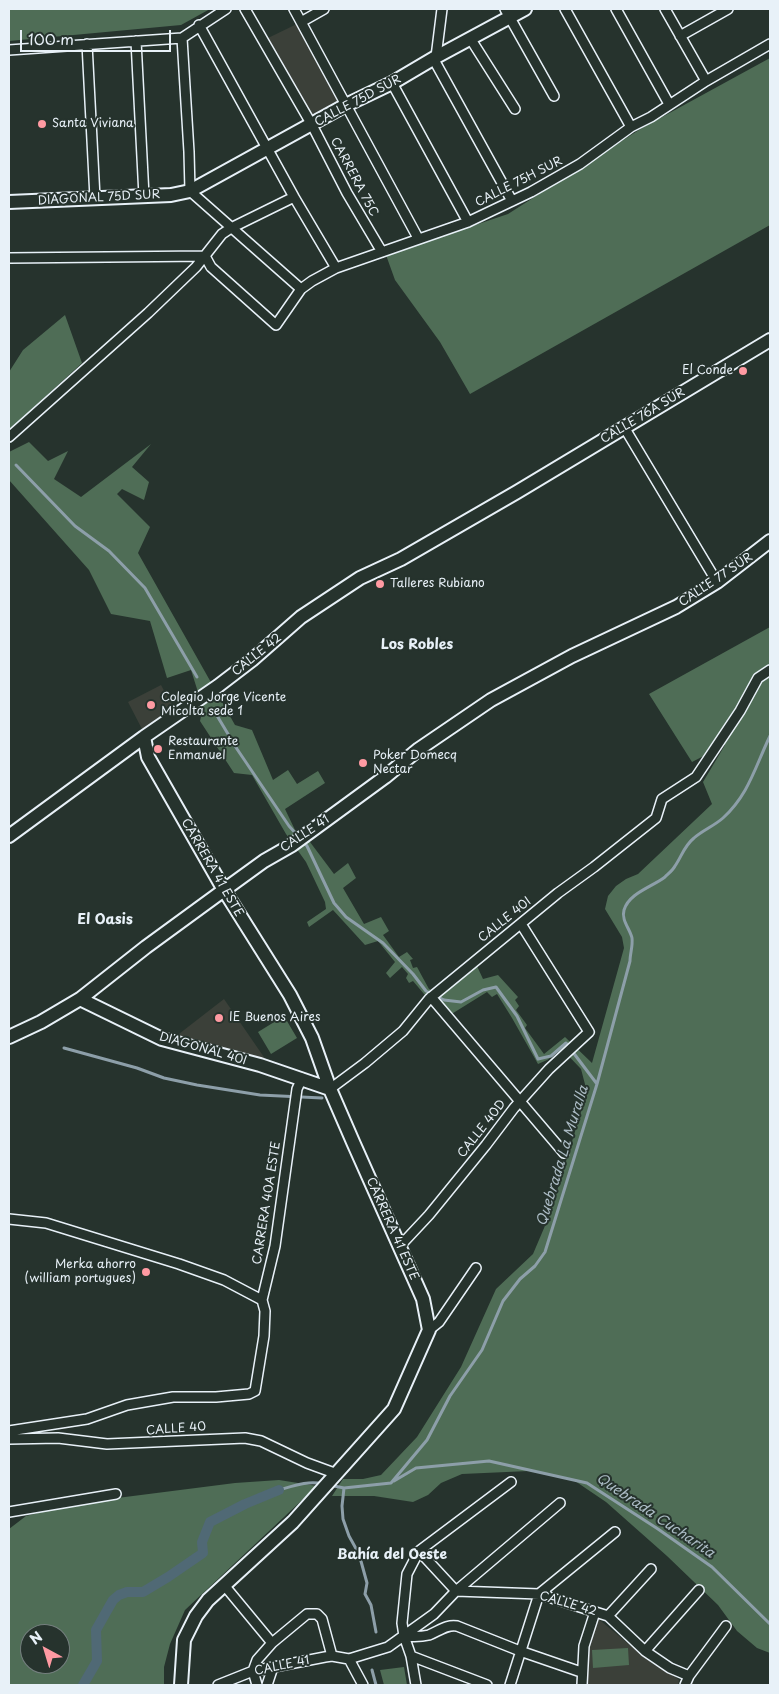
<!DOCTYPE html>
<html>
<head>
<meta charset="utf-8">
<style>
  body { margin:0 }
  #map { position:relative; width:779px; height:1694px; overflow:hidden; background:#26332d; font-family:"Playpen Sans",sans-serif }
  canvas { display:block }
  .frame { position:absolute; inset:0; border:10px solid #e8f1f8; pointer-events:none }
  .north { position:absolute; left:20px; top:1624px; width:50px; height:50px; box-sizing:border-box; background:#26332d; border:1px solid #747f7e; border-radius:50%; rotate:321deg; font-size:14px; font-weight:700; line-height:20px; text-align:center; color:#e8f1f8 }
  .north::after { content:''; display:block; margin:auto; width:18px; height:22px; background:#ff9aa2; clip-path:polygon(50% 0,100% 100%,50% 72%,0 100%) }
  .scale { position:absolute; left:20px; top:30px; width:151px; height:22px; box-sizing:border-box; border:2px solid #e8f1f8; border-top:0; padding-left:6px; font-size:15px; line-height:18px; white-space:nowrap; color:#e8f1f8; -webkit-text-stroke:4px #26332d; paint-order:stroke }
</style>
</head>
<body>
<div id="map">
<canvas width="779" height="1694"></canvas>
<div class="frame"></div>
<div class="north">N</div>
<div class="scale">100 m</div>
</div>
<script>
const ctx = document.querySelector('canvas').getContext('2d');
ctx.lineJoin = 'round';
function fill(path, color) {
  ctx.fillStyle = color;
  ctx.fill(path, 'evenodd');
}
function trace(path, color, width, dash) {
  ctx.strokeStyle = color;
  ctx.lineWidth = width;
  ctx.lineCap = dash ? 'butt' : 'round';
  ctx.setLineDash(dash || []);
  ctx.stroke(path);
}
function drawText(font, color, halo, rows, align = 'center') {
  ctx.font = font + ' "Playpen Sans",sans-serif';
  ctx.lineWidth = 4;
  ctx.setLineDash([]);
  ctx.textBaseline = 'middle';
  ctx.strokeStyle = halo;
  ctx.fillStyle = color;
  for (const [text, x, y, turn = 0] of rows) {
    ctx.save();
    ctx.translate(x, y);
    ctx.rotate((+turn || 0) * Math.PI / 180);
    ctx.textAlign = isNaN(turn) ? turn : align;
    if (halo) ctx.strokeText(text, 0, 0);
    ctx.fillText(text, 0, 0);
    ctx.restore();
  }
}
fill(new Path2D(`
  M301,22L343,100L312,118L268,38Z
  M161,685L174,709L143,731L128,702Z
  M224,999L268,1063L175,1037Z
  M596,1617L653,1664L674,1676L679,1680L678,1685H586V1674L589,1646Z`), '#3b4039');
fill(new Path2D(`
  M9,9H210L181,25L9,41Z
  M770,58V225L470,394L440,342L395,280L386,255L508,214L642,128Z
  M65,315L82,363L10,429L9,372L23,350Z
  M29,442L48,461L68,451L54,479L81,497L151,444L132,467L149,482L144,500L122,489L117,494L150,527L138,553L235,725L252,730L273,780L288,770L297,784L318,771L325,783L285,809L295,830L307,838L334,874L348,863L356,878L343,888L364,924L381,917L389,931L383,935L399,957L407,952L413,959L410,960L413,968L417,967L429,989L439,994L476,964L483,979L498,975L518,997L515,1000L519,1006L516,1010L527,1025L525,1028L544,1054L565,1037L592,1063L624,948L622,937L605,909L608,896L616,886L626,879L638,874L712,804L703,782L725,745L692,762L649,694L770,627V1653L757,1648L737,1631L718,1605L667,1556L606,1502L575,1481L529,1471L462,1474L441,1483L428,1495L413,1502L374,1496H332L343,1479H363L381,1475L417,1437L461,1367L496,1289L533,1254L550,1214L587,1092L581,1069L562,1049L547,1060L538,1064L512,1018L497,994L492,997L487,992L450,1015L435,997L424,994L413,981L409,983L406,978L408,974L402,967L390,978L386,973L395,962L378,941L365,945L333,910L309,927L307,922L326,909L325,902L306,862L286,834L252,775L234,773L200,721L203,708L191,670L167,678L150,621L111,614L89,570L9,480V452Z
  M284,1016L297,1038L271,1054L258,1032Z
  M279,1480L317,1486L185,1610L170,1644L164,1667V1685H9V1529L26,1516L78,1503L235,1483ZM30,1634H60V1664H30Z
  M628,1648L629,1665L593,1668L592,1650Z
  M404,1667L407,1685H384L380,1670Z`), '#4f6d56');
trace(new Path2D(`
  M16,465L75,526L109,551L145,588L197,677
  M216,714L237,749L289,826L298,836
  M302,840L307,846L334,903L346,917L383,943L413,974L426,991L444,1000L461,1002L483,990L496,987L517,1016L538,1059L551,1056L566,1043L597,1084
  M64,1048L137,1068L164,1078L197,1085L260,1095L322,1098
  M394,1481L416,1468L489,1461L587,1483L658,1529L712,1567L770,1624
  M329,1485L344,1488L391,1483L427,1440L450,1396L482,1350L503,1301L520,1279L535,1266L545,1252L597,1084L630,961C630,954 633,946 632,938C630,929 621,920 624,910C629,893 652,887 665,877C668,874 673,870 675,866C682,856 684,846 694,838C703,830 714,826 723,818C749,794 755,767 770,736
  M344,1488L342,1506L343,1519L349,1536L359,1554L367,1583L365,1594L371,1605L376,1632
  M279,1490C293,1486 309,1480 323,1484
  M372,1670L376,1685`), '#8d9fa9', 3);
trace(new Path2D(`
  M83,1685L97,1661L96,1630L113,1600L119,1595L127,1592H143L168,1577L203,1553L202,1542L210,1522L245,1504L279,1490`), '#506975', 10);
const street = new Path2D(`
  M245,9L312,125L347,193L382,252
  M294,9L418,238
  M505,9L554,96
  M565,9L631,127
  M616,9L669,104
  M665,9L706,81
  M301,22L324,9
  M199,25L294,197L336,268
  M680,36L728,9
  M182,38L189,152L190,191L301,289
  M182,38L226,9
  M470,38L515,109
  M136,41L144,196
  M87,44L95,198
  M9,50L182,38
  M436,57L442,9
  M433,58L512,201
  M392,83L468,222
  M205,256L211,267L276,325L301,289L312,281L336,268L468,222L531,192L580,164L631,127L651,117L706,81L770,44
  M9,258L205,256
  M624,427L717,582
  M9,437L148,313L196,267L222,234L231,228L294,197
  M431,997L564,1153
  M330,1089L365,1063L403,1031L429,999L558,893L594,867L656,818L662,799L696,777L740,711L758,678L770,670
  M9,1219L46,1223L179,1264L224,1280L262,1300
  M400,1246L429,1215L486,1145L514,1108L549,1069L589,1032L521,924
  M429,1330L439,1322L476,1268
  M9,1431L87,1419L127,1405L173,1397H216L249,1394L255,1391L264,1336L265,1311L262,1300L275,1246L297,1089L302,1078
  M9,1439L58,1438L107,1444L245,1438L261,1441L307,1463L337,1474
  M9,1512L116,1494
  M419,1551L456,1591L539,1594L608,1616L645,1651L670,1668L689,1676
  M224,1585L272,1643
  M608,1616L651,1569
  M404,1636C413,1637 421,1637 429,1635C439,1631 447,1624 457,1626L520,1651L581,1672
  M645,1651L699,1590
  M411,1656L487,1685
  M349,1659L363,1685
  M218,1685L253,1671L325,1657L332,1656L349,1659L388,1647L434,1614L456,1591L560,1503
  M257,1685L253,1671L257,1660L272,1643L307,1614H317L322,1619L332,1656
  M267,1685L273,1667
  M416,1685L411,1656L404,1636L402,1623L407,1574L419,1551L511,1482
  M510,1685L539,1594L615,1532
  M582,1685L584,1646L595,1612
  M685,1685L689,1676L726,1626`);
const secondary = new Path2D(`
  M9,202L171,195L190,191L346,105L392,83L436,57L525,9
  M144,737L148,757L224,890L290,995L312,1038L330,1089L353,1142L423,1299L429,1330L394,1409L293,1522L208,1600L196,1616L184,1640L181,1685
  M9,836L144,737L218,686L252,660L301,617L360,578L401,559L517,492L770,340
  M80,999L162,1039L260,1065L330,1089
  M9,1037L41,1022L80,999L146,947L224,890L264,861L292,845L385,777L419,749L491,700L572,656L676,607L717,582L770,541`);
trace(street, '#e8f1f8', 12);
trace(secondary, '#e8f1f8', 16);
trace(street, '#26332d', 9);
trace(secondary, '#26332d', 12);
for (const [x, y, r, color] of [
  [42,124,5,"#ff9aa2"],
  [743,371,5,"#ff9aa2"],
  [380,584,5,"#ff9aa2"],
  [151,705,5,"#ff9aa2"],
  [158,749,5,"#ff9aa2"],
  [363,763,5,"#ff9aa2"],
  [219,1018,5,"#ff9aa2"],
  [146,1272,5,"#ff9aa2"]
]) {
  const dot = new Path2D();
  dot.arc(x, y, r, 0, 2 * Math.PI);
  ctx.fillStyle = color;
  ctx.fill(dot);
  trace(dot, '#26332d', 2);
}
drawText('12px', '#e8f1f8', '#26332d', [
  ["CALLE 75D SUR",358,101,-28],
  ["CARRERA 75C",354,177,62],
  ["CALLE 75H SUR",519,182,-27],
  ["DIAGONAL 75D SUR",99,198,-3],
  ["CALLE 76A SUR",643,416,-31],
  ["CALLE 77 SUR",716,580,-34],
  ["CALLE 42",257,655,-39],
  ["CALLE 41",305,834,-34],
  ["CARRERA 41 ESTE",212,868,60],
  ["CALLE 40I",505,920,-39],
  ["DIAGONAL 40I",203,1049,16],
  ["CALLE 40D",482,1129,-52],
  ["CARRERA 40A ESTE",267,1203,-81],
  ["CARRERA 41 ESTE",392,1229,66],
  ["CALLE 40",176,1429,-4],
  ["CALLE 42",568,1604,16],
  ["CALLE 41",282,1666,-12]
]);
drawText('12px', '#e8f1f8', '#26332d', [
  ["Santa Viviana",52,124],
  ["El Conde",733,371,"right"],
  ["Talleres Rubiano",390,584],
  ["Colegio Jorge Vicente",161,698],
  ["Micolta sede 1",161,712],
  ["Restaurante",168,742],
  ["Enmanuel",168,756],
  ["Poker Domecq",373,756],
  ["Nectar",373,770],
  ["IE Buenos Aires",229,1018],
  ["Merka ahorro",136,1265,"right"],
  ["(william portugues)",136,1279,"right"]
], 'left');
drawText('bold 14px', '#e8f1f8', '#26332d', [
  ["Los Robles",417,645],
  ["El Oasis",105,920],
  ["Bahía del Oeste",392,1555]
]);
drawText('italic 14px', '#abbbc4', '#26332d', [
  ["Quebrada La Muralla",563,1156,-73],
  ["Quebrada Cucharita",655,1516,34]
]);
</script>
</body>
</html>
